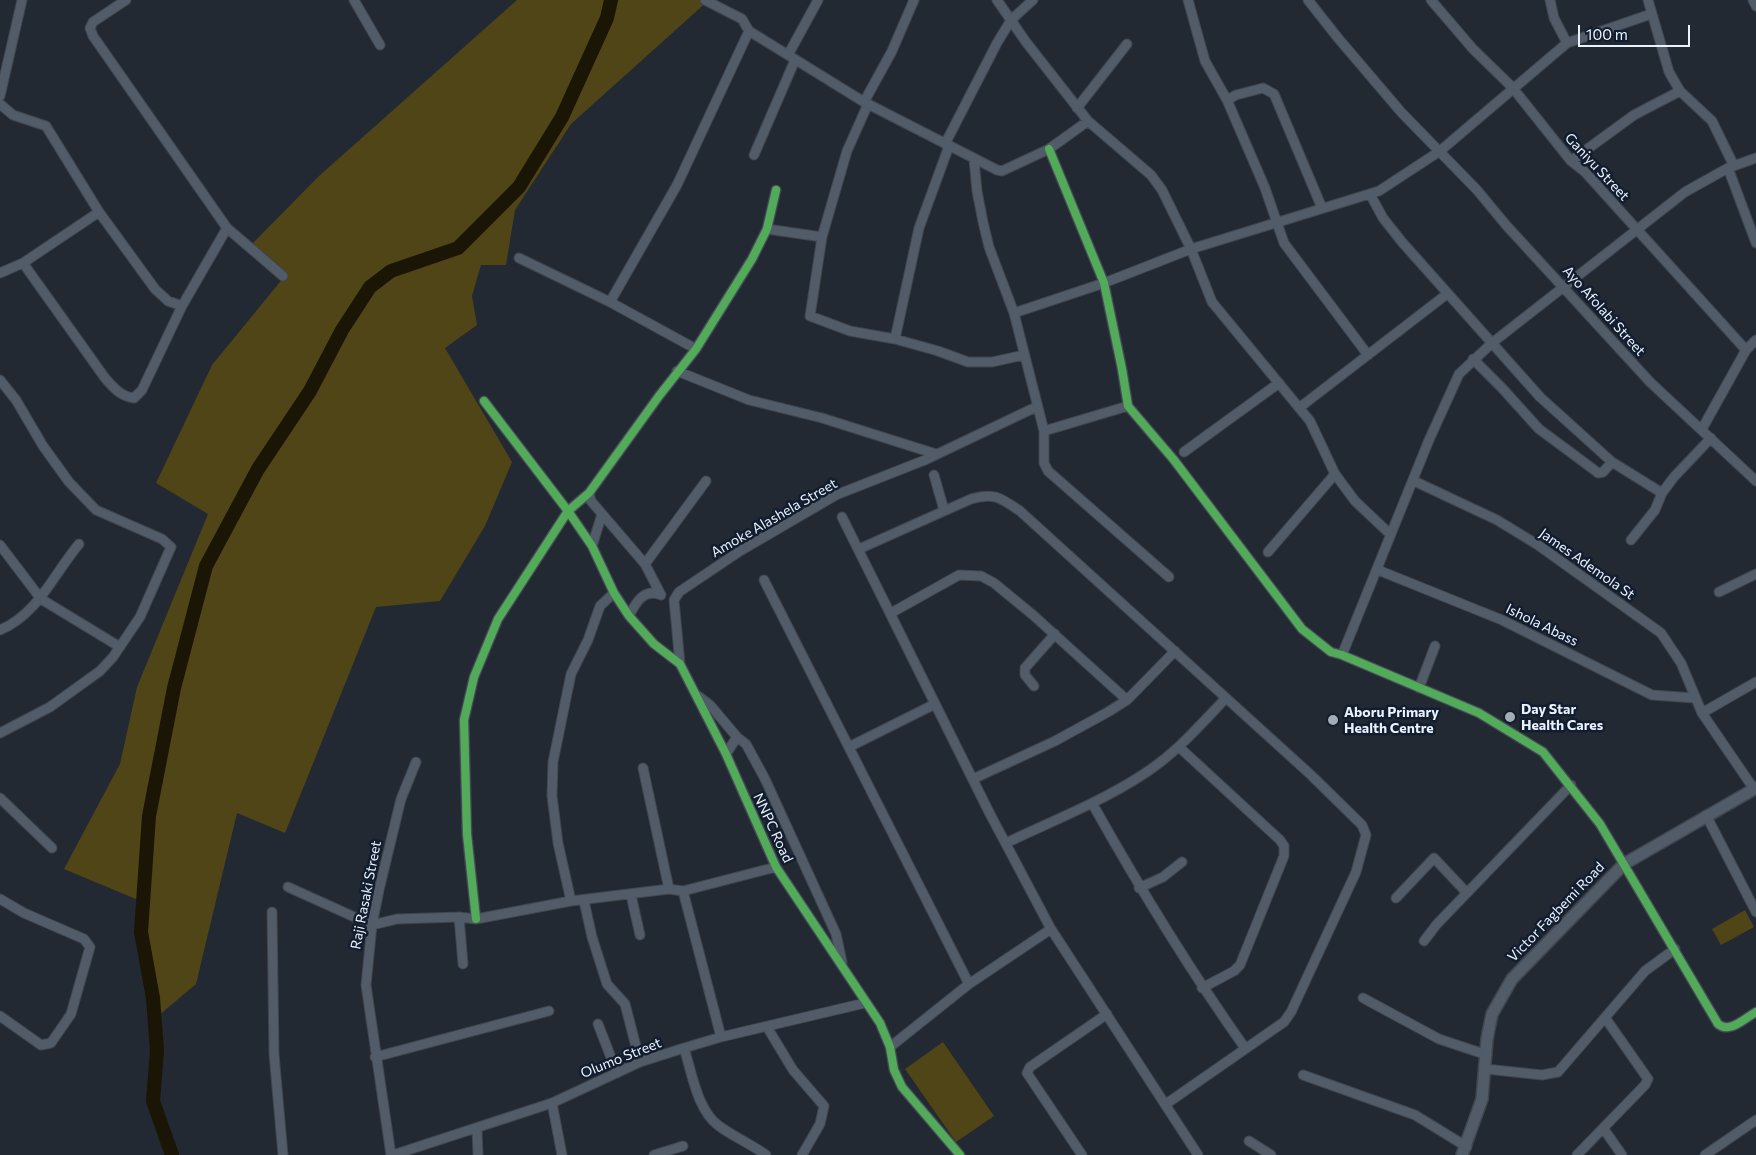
<!DOCTYPE html>
<html>
<head>
<meta charset="utf-8">
<style>
  body { margin:0 }
  #map { position:relative; width:1756px; height:1155px; overflow:hidden; background:#222933; font-family:Commissioner,sans-serif }
  canvas { display:block }
  .scale { position:absolute; left:1578px; top:25px; width:112px; height:22px; box-sizing:border-box; border:2px solid #eaf2fe; border-top:0; padding-left:6px; font-size:15px; line-height:18px; white-space:nowrap; color:#eaf2fe; -webkit-text-stroke:4px #121e2f; paint-order:stroke }
</style>
</head>
<body>
<div id="map">
<canvas width="1756" height="1155"></canvas>
<div class="scale">100 m</div>
</div>
<script>
const ctx = document.querySelector('canvas').getContext('2d');
ctx.lineJoin = 'round';
function fill(path, color) {
  ctx.fillStyle = color;
  ctx.fill(path, 'evenodd');
}
function trace(path, color, width, dash) {
  ctx.strokeStyle = color;
  ctx.lineWidth = width;
  ctx.lineCap = dash ? 'butt' : 'round';
  ctx.setLineDash(dash || []);
  ctx.stroke(path);
}
function drawText(font, color, halo, rows, align = 'center') {
  ctx.font = font + ' Commissioner,sans-serif';
  ctx.lineWidth = 5;
  ctx.setLineDash([]);
  ctx.textBaseline = 'middle';
  ctx.strokeStyle = halo;
  ctx.fillStyle = color;
  for (const [text, x, y, turn = 0] of rows) {
    ctx.save();
    ctx.translate(x, y);
    ctx.rotate((+turn || 0) * Math.PI / 180);
    ctx.textAlign = isNaN(turn) ? turn : align;
    if (halo) ctx.strokeText(text, 0, 0);
    ctx.fillText(text, 0, 0);
    ctx.restore();
  }
}
fill(new Path2D(`
  M517,0H709L571,124L515,210L506,265H481L472,296L477,325L445,348L512,462L485,526L440,601L376,607L285,833L237,813L196,984L151,1022L143,902L64,869L120,764L137,687L208,514L156,483L212,365L284,277L252,244L319,176Z
  M1745,910L1754,927L1721,945L1712,929Z
  M943,1042L994,1116L956,1142L905,1069Z`), '#4f4516');
trace(new Path2D(`
  M172,1155L153,1101L157,1051L153,998L141,932L149,816L174,688L206,566L258,469L310,391L342,330L370,287L391,271L458,248L519,187L562,117L607,18L611,0`), '#1a1505', 14);
const minor = new Path2D(`
  M126,0L93,22L90,28L93,36L227,228L283,276
  M354,0L380,45
  M705,0L742,19L749,31L788,55
  M818,0L788,55L864,102L997,170L1002,171L1049,149L1088,121
  M997,0L1026,42L1088,121L1151,175L1162,190L1191,249L1212,302L1310,421L1335,474L1355,501L1390,534
  M1188,0L1205,61L1227,100L1265,188L1284,243L1368,355
  M1308,0L1338,38L1401,112L1477,190L1506,225L1650,382L1756,481
  M1431,0L1473,49L1512,87L1571,161L1585,172L1746,350
  M1550,0L1554,18L1567,43
  M1648,0L1669,72L1680,91L1712,121L1734,166
  M1753,0L1756,6
  M0,96L22,0
  M1227,100L1236,95L1263,88L1274,94L1322,208
  M864,102L892,51L914,0
  M0,104L13,115L46,126L99,212L155,289L168,301L182,306
  M868,104L847,151L822,237L810,316L850,331L895,339L938,351L968,362H992L1024,355
  M1077,108L1127,44
  M945,144L997,43L1011,20L1033,0
  M1049,149L1104,283L1122,369L1128,406L1174,460L1302,629L1331,652L1342,655L1479,713L1543,752L1600,824L1718,1024C1730,1034 1745,1018 1756,1012
  M754,155L795,60
  M974,160L977,191L983,222L989,247L1014,313L1044,431V463L1048,471L1169,577
  M1571,161L1634,115L1680,91
  M1728,168L1756,243
  M1370,194L1383,218L1402,242L1540,397L1612,462L1662,493
  M767,229L822,237
  M519,258L610,302L696,349
  M23,263L105,378C114,388 120,396 134,398L142,390L182,306L227,228
  M0,273L23,263L99,212
  M610,302L677,185L749,31
  M1014,313L1104,283L1191,249L1379,191L1440,151L1567,43L1651,14
  M895,339L919,228L949,146
  M1473,359L1502,388L1539,429L1593,469L1598,473L1603,472L1612,462
  M677,371L749,400L822,418L936,454
  M0,380L16,400L43,446L69,482L96,510L162,539L171,547L140,617L113,657L100,671L50,707L0,733
  M484,401L568,511L592,546L614,593L629,616L654,644L680,664L726,754L776,867L880,1023L890,1047L894,1070L902,1087L960,1155
  M1299,408L1447,294
  M1702,429L1746,350L1756,340
  M1044,431L1128,406
  M1184,452L1279,383
  M934,475L944,510
  M1414,481L1497,520L1538,545L1661,633L1681,663L1702,713L1754,789
  M589,493L591,501L645,564L661,595
  M842,517L990,814L1051,929L1198,1155
  M1631,540L1655,510L1662,493L1674,477L1711,438
  M0,545L41,599L120,647
  M592,546L602,514
  M859,549L971,499C994,492 1001,498 1020,511L1311,775L1362,825L1366,835L1356,872L1291,1012L1284,1022L1166,1104
  M1268,552L1335,474
  M645,564L706,481
  M1378,570L1502,620L1652,695L1694,698
  M764,580L969,984
  M1719,592L1756,574
  M891,613L959,575L981,576L994,583L1033,615L1127,700
  M629,616C636,602 644,588 661,595
  M0,630C38,614 53,575 79,544
  M1342,655L1429,440L1459,374L1492,343L1685,192L1728,168L1756,158
  M680,664L674,600L679,592L740,551L836,495L925,460L1036,407
  M1034,686L1025,675V668L1055,634
  M1419,688L1435,646
  M698,696L710,705L737,737L746,744L765,779L836,934L842,962
  M1702,713L1756,682
  M849,747L935,704
  M1179,747L1280,840L1284,846V856L1240,965L1234,971L1202,988
  M726,754L737,737
  M643,768L669,889
  M973,779L1055,741L1108,712L1127,700L1175,651
  M0,798L52,848
  M1092,803C1139,887 1189,969 1245,1048
  M1706,815L1756,912
  M1006,843C1056,819 1114,797 1158,764C1183,745 1204,721 1226,698
  M288,887L372,925L397,919L459,917L476,919L571,901L669,889L683,891L776,867
  M1139,888L1163,877L1182,862
  M683,891L721,1037
  M631,895L640,935
  M1396,898L1434,858L1467,893
  M0,899L24,913L84,939L90,947L71,1014L51,1043L41,1045L0,1016
  M571,901L558,843L552,796L553,762L571,674L588,640L600,606L614,593
  M584,901L592,937L607,984L625,1004L640,1062
  M272,912L274,1054L283,1155
  M459,917L463,964
  M476,919L467,834L464,720L474,677L498,619L568,511L589,493L659,396L696,349L752,259L767,229L776,190
  M1424,941L1437,924L1571,785
  M1363,998L1439,1039L1487,1055
  M598,1024L617,1073
  M767,1027L793,1070L824,1106L820,1124L802,1155
  M890,1047L969,984L1051,929
  M684,1048C692,1073 697,1110 719,1126C734,1137 751,1144 766,1155
  M375,1057L549,1011
  M1486,1069L1542,1075L1558,1072L1645,971L1675,949
  M1303,1075L1415,1115L1467,1147
  M552,1103L562,1155
  M1603,1128L1622,1155
  M477,1129L478,1155
  M1249,1141L1271,1155
  M391,1155L366,985L372,925L379,890L401,799L416,762
  M393,1155L552,1103L640,1062L684,1048L721,1037L865,1003
  M654,1155L683,1146
  M1082,1155L1027,1073L1030,1067L1107,1014
  M1577,1155L1645,1085L1648,1079L1606,1019
  M1705,1155L1756,1120`);
const tertiary = new Path2D(`
  M1462,1155L1482,1099L1487,1039L1492,1014L1512,979L1624,864L1756,788`);
trace(minor, '#40464e', 11);
trace(tertiary, '#40464e', 14);
trace(minor, '#525b68', 9);
trace(tertiary, '#525b68', 11);
trace(new Path2D(`
  M1049,149L1104,283L1122,369L1128,406L1174,460L1302,629L1331,652L1342,655L1479,713L1543,752L1600,824L1718,1024C1730,1034 1745,1018 1756,1012
  M484,401L568,511L592,546L614,593L629,616L654,644L680,664L726,754L776,867L880,1023L890,1047L894,1070L902,1087L960,1155
  M476,919L467,834L464,720L474,677L498,619L568,511L589,493L659,396L696,349L752,259L767,229L776,190`), '#51ab58', 8);
for (const [x, y, r, color] of [
  [1510,717,6,"#a4acb7"],
  [1333,720,6,"#a4acb7"]
]) {
  const dot = new Path2D();
  dot.arc(x, y, r, 0, 2 * Math.PI);
  ctx.fillStyle = color;
  ctx.fill(dot);
  trace(dot, '#121e2f', 2);
}
drawText('14px', '#eaf2fe', '#121e2f', [
  ["Ganiyu Street",1597,167,47],
  ["Ayo Afolabi Street",1604,311,48],
  ["Amoke Alashela Street",774,518,-30],
  ["James Ademola St",1587,564,35],
  ["Ishola Abass",1542,625,26],
  ["NNPC Road",773,828,65],
  ["Raji Rasaki Street",366,895,-79],
  ["Victor Fagbemi Road",1556,912,-46],
  ["Olumo Street",621,1058,-22]
]);
drawText('bold 14px', '#eaf2fe', '#121e2f', [
  ["Day Star",1521,709],
  ["Health Cares",1521,725],
  ["Aboru Primary",1344,712],
  ["Health Centre",1344,728]
], 'left');
</script>
</body>
</html>
